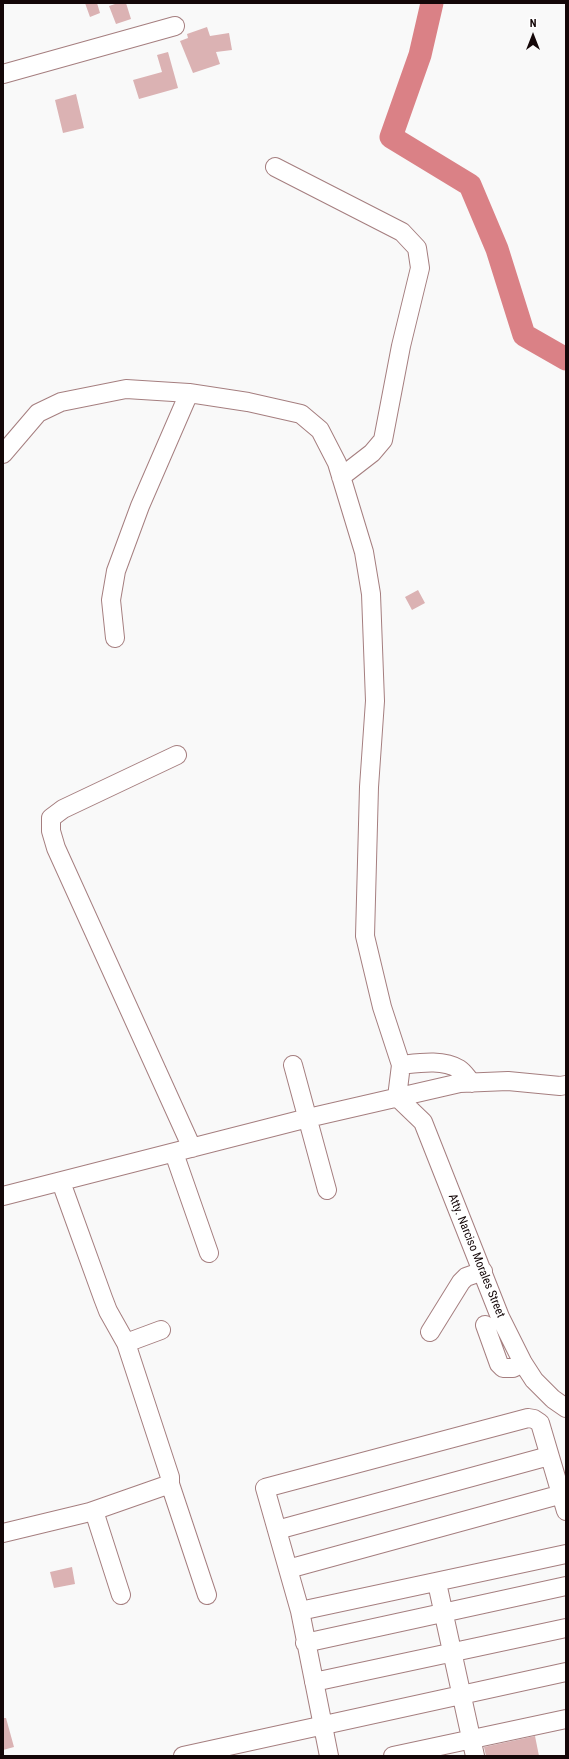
<!DOCTYPE html>
<html>
<head>
<meta charset="utf-8">
<style>
  body { margin:0 }
  #map { position:relative; width:569px; height:1759px; overflow:hidden; background:#f9f9f9; font-family:"Roboto Condensed",sans-serif }
  canvas { display:block }
  .frame { position:absolute; inset:0; border:4px solid #140708; pointer-events:none }
  .north { position:absolute; left:513px; top:16px; width:40px; height:40px; -webkit-text-stroke:3px #fff; paint-order:stroke; rotate:0deg; font-size:11px; font-weight:700; line-height:16px; text-align:center; color:#140708 }
  .north::after { content:''; display:block; margin:auto; width:14px; height:18px; background:#140708; clip-path:polygon(50% 0,100% 100%,50% 72%,0 100%) }
</style>
</head>
<body>
<div id="map">
<canvas width="569" height="1759"></canvas>
<div class="frame"></div>
<div class="north">N</div>
</div>
<script>
const ctx = document.querySelector('canvas').getContext('2d');
ctx.lineJoin = 'round';
function trace(path, color, width, dash) {
  ctx.strokeStyle = color;
  ctx.lineWidth = width;
  ctx.lineCap = dash ? 'butt' : 'round';
  ctx.setLineDash(dash || []);
  ctx.stroke(path);
}
function fill(path, color) {
  ctx.fillStyle = color;
  ctx.fill(path, 'evenodd');
}
function drawText(font, color, halo, rows, align = 'center') {
  ctx.font = font + ' "Roboto Condensed",sans-serif';
  ctx.lineWidth = 4;
  ctx.setLineDash([]);
  ctx.textBaseline = 'middle';
  ctx.strokeStyle = halo;
  ctx.fillStyle = color;
  for (const [text, x, y, turn = 0] of rows) {
    ctx.save();
    ctx.translate(x, y);
    ctx.rotate((+turn || 0) * Math.PI / 180);
    ctx.textAlign = isNaN(turn) ? turn : align;
    if (halo) ctx.strokeText(text, 0, 0);
    ctx.fillText(text, 0, 0);
    ctx.restore();
  }
}
trace(new Path2D(`
  M432,3L420,55L391,137L470,185L497,249L524,335L566,359`), '#da8186', 23);
fill(new Path2D(`
  M85,3H97L100,13L90,17Z
  M118,3H126L131,19L116,24L109,6Z
  M207,27L210,36L229,33L232,50L216,52L220,64L193,73L180,41L188,38L187,34Z
  M168,52L178,88L139,99L133,80L162,72L157,55Z
  M76,94L84,128L63,133L55,100Z
  M418,590L425,603L412,610L405,597Z
  M72,1567L75,1584L54,1588L50,1572Z
  M3,1718H6L14,1747L3,1750Z
  M535,1736L539,1756H486L484,1747Z`), '#dbb2b3');
const minor = new Path2D(`
  M3,74L175,26
  M275,167L402,232L417,248L420,268L401,346L383,440L372,453L341,477
  M3,454L38,413L61,402L126,389L189,393L248,402L301,414L320,430L337,463L364,552L371,594L375,701L369,787L365,936L382,1007L401,1065L397,1097
  M115,638L111,600L116,571L140,506L189,393
  M177,755L63,809L51,818V831L56,848L192,1148
  M293,1065L327,1190
  M401,1065C419,1063 443,1059 459,1069C464,1072 468,1079 472,1083
  M397,1097L423,1122L500,1317L523,1363L534,1380L553,1399L566,1408
  M174,1153L209,1253
  M3,1196L308,1118L460,1083L508,1081L560,1086L566,1085
  M485,1325L499,1364L503,1368H513L523,1363
  M430,1332L461,1282L466,1277L483,1271
  M126,1343L161,1330
  M170,1484L207,1595
  M94,1511L121,1595
  M277,1530L549,1456
  M3,1533L90,1512L170,1484V1477L126,1343L108,1311L103,1298L61,1182
  M288,1569L566,1493
  M437,1583L475,1756
  M300,1611L566,1554
  M305,1643L566,1586
  M314,1682L566,1628
  M183,1756L566,1672
  M329,1756L300,1611L265,1488L528,1418L534,1419L540,1423L566,1511
  M393,1756L566,1719`);
trace(minor, '#a57e7f', 20);
trace(minor, '#fff', 18);
drawText('12px', '#140708', '#fff', [
  ["Atty. Narciso Morales Street",476,1256,68]
]);
</script>
</body>
</html>
